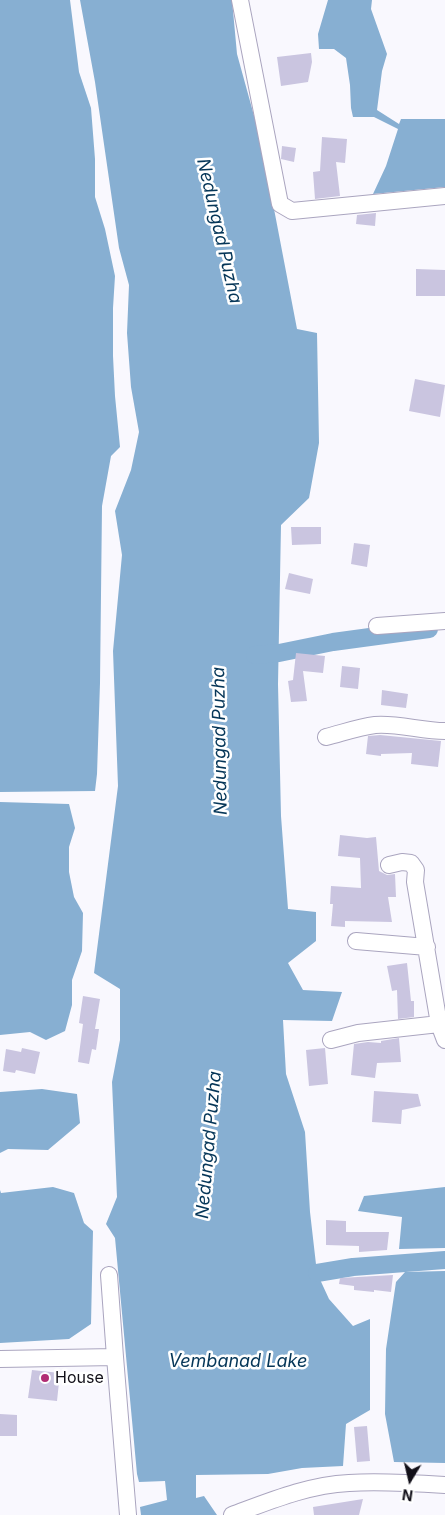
<!DOCTYPE html>
<html>
<head>
<meta charset="utf-8">
<style>
  body { margin:0 }
  #map { position:relative; width:445px; height:1515px; overflow:hidden; background:#f9f8fe; font-family:Inter,sans-serif }
  canvas { display:block }
  .north { position:absolute; left:385px; top:1455px; width:50px; height:50px; -webkit-text-stroke:4px #fff; paint-order:stroke; rotate:189deg; font-size:14px; font-weight:700; line-height:20px; text-align:center; color:#121019 }
  .north::after { content:''; display:block; margin:auto; width:18px; height:22px; background:#121019; clip-path:polygon(50% 0,100% 100%,50% 72%,0 100%) }
</style>
</head>
<body>
<div id="map">
<canvas width="445" height="1515"></canvas>
<div class="north">N</div>
</div>
<script>
const ctx = document.querySelector('canvas').getContext('2d');
ctx.lineJoin = 'round';
function fill(path, color) {
  ctx.fillStyle = color;
  ctx.fill(path, 'evenodd');
}
function trace(path, color, width, dash) {
  ctx.strokeStyle = color;
  ctx.lineWidth = width;
  ctx.lineCap = dash ? 'butt' : 'round';
  ctx.setLineDash(dash || []);
  ctx.stroke(path);
}
function drawText(font, color, halo, rows, align = 'center') {
  ctx.font = font + ' Inter,sans-serif';
  ctx.lineWidth = 5;
  ctx.setLineDash([]);
  ctx.textBaseline = 'middle';
  ctx.strokeStyle = halo;
  ctx.fillStyle = color;
  for (const [text, x, y, turn = 0] of rows) {
    ctx.save();
    ctx.translate(x, y);
    ctx.rotate((+turn || 0) * Math.PI / 180);
    ctx.textAlign = isNaN(turn) ? turn : align;
    if (halo) ctx.strokeText(text, 0, 0);
    ctx.fillText(text, 0, 0);
    ctx.restore();
  }
}
fill(new Path2D(`
  M0,0H70L79,72L91,108L95,159V197L105,229L115,276L113,308V356L115,396L120,447L111,456L102,506L100,683L97,774L95,791L0,792Z
  M80,0H232L237,54L261,141L297,329L317,333L319,443L309,498L281,525L278,684L281,816L288,909L316,912V941L288,963L303,990L342,992L332,1021L283,1020L286,1074L305,1132L310,1212L317,1273L329,1299L353,1326L370,1319V1410L346,1424L343,1466L302,1468L268,1474L196,1475V1498L204,1496L217,1515H141L140,1507L167,1500L165,1481L139,1482L137,1474L115,1238L106,1224L117,1197L112,1082L120,1040V989L94,973L118,786L113,651L122,555L115,511L131,470L139,432L131,387L127,333L129,285L119,248L95,82Z
  M328,0H372L371,9L387,54L382,71L377,110L399,124L401,119H445V187L373,194L386,166L398,129L374,117H353L351,108L350,85L346,58L334,49H319L318,34Z
  M0,802L69,804L75,828L69,847V872L74,897L83,913L82,951L72,980V1005L65,1031L46,1040L30,1032L0,1035Z
  M42,1089L77,1094L80,1123L48,1150L8,1149L0,1153V1092Z
  M53,1187L74,1193L84,1223L93,1231L91,1324L69,1339L0,1343V1190L1,1193Z
  M445,1187V1248L399,1249L402,1217L358,1211L364,1196Z
  M445,1271V1463L394,1462L385,1414L386,1349L396,1282L405,1272Z`), '#87afd2');
trace(new Path2D(`
  M255,655L279,653L333,642L429,629
  M317,1273L353,1267L445,1260`), '#87afd2', 18);
fill(new Path2D(`
  M311,53L312,62L308,82L281,86L277,57Z
  M322,137L347,139L345,163L336,162L340,196L315,199L313,172L320,171Z
  M282,146L296,148L294,162L281,159Z
  M376,213L375,226L356,224L357,215Z
  M416,269L445,270V296H416Z
  M415,379L445,385L440,417L409,411Z
  M291,527H321V544L292,545Z
  M354,543L370,545L367,567L351,564Z
  M289,573L313,579L310,594L285,589Z
  M296,653L325,656L323,673L303,671L307,701L291,702L288,681L293,680Z
  M342,666L360,668L358,689L340,687Z
  M382,690L408,694L406,708L381,705Z
  M380,735L441,741L438,767L411,764L412,753L381,754V756L366,754L368,736Z
  M340,835L367,838L376,837L379,871L387,875L395,874L396,897H388L392,922L345,921V927L331,926L333,904H330L331,886L361,888L360,858L338,856Z
  M407,963L411,1001H414V1017L398,1019L397,990L392,991L387,966Z
  M83,996L100,999L95,1029H99L96,1050L92,1049L89,1064L78,1062L83,1024L79,1023Z
  M399,1038L401,1062L377,1063L375,1078L351,1075L354,1044L368,1042L381,1043V1041Z
  M22,1048L40,1052L35,1074L16,1070L15,1073L3,1071L6,1049L21,1052Z
  M325,1048L328,1084L309,1086L306,1050Z
  M374,1091L418,1094L421,1106L402,1110L401,1124L372,1122Z
  M326,1220L346,1221V1232H389L387,1250L359,1252V1246L326,1245Z
  M393,1275L391,1292L374,1290V1292L354,1290V1286L339,1284L340,1278Z
  M32,1370L60,1373L57,1401L28,1398Z
  M0,1414L17,1415V1436H0Z
  M367,1426L370,1461L357,1462L354,1427Z
  M363,1499L359,1515H314L313,1507Z`), '#cac5e0');
const minor = new Path2D(`
  M240,0L280,204L292,211L445,196
  M377,626L445,621
  M326,737C342,733 359,727 375,725C397,723 422,731 445,731
  M389,865L402,862L411,863L416,870L415,882L439,1024L445,1040
  M356,941L427,947
  M331,1040L358,1033L439,1024
  M109,1275L115,1357
  M0,1359L115,1357L128,1515
  M232,1515C270,1501 308,1485 349,1483C381,1481 413,1483 445,1485`);
trace(minor, '#aaa5bf', 18);
trace(minor, '#fff', 16);
for (const [x, y, r, color] of [
  [45,1378,5,"#b12c73"]
]) {
  const dot = new Path2D();
  dot.arc(x, y, r, 0, 2 * Math.PI);
  ctx.fillStyle = color;
  ctx.fill(dot);
  trace(dot, '#fff', 2);
}
drawText('16px', '#121019', '#fff', [
  ["House",55,1378]
], 'left');
drawText('italic 18px', '#053658', '#fff', [
  ["Nedungad Puzha",219,231,77],
  ["Nedungad Puzha",220,741,-91],
  ["Nedungad Puzha",209,1145,-85],
  ["Vembanad Lake",238,1362]
]);
</script>
</body>
</html>
